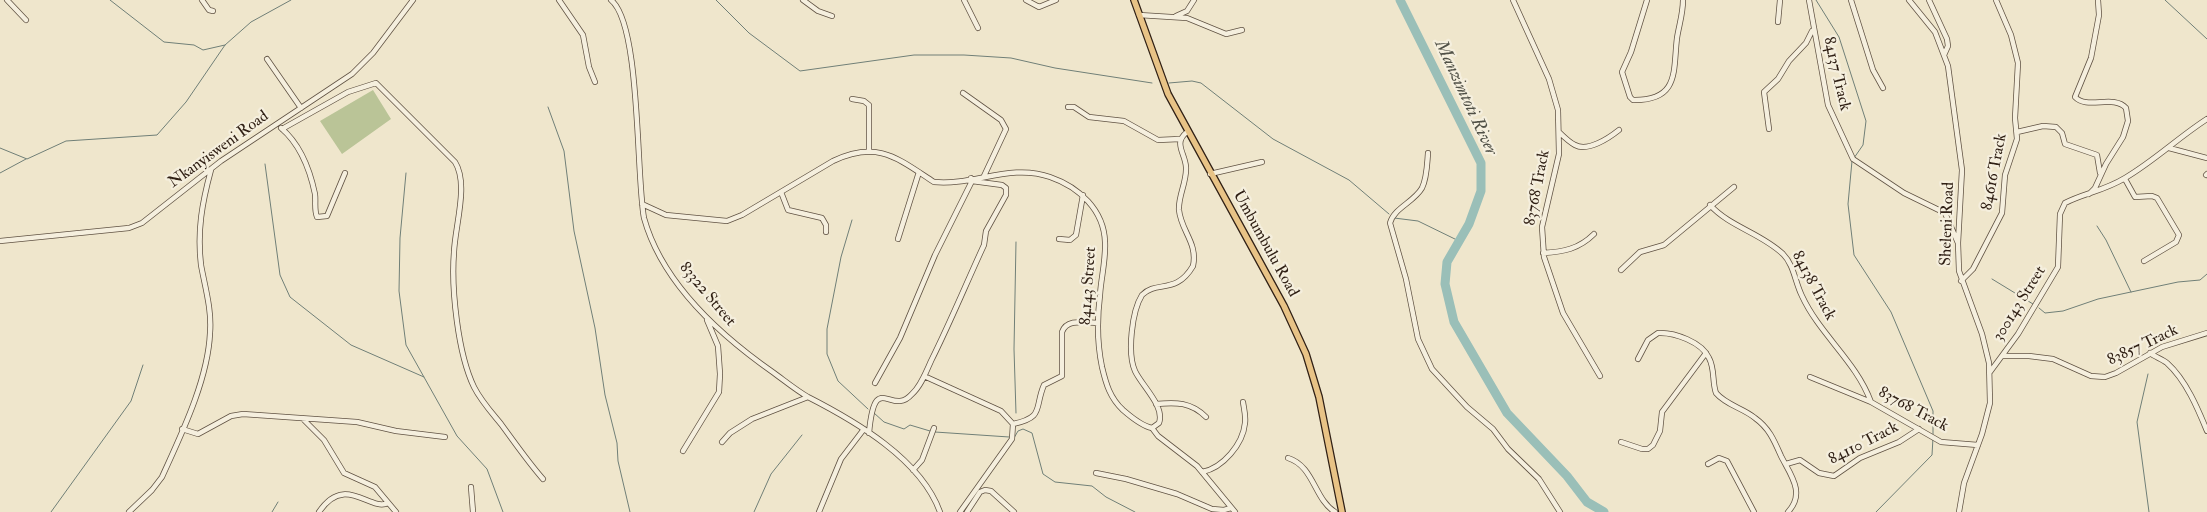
<!DOCTYPE html>
<html>
<head>
<meta charset="utf-8">
<style>
  body { margin:0 }
  canvas { display:block; background:#efe6cc }
</style>
</head>
<body>
<canvas width="2207" height="512"></canvas>
<script>
const ctx = document.querySelector('canvas').getContext('2d');
ctx.lineJoin = 'round';
function fill(path, color) {
  ctx.fillStyle = color;
  ctx.fill(path, 'evenodd');
}
function trace(path, color, width, dash) {
  ctx.strokeStyle = color;
  ctx.lineWidth = width;
  ctx.lineCap = dash ? 'butt' : 'round';
  ctx.setLineDash(dash || []);
  ctx.stroke(path);
}
function drawText(font, color, halo, rows, align = 'center') {
  ctx.font = font + ' "IM FELL Double Pica",serif';
  ctx.lineWidth = 4.5;
  ctx.setLineDash([]);
  ctx.textBaseline = 'middle';
  ctx.strokeStyle = halo;
  ctx.fillStyle = color;
  for (const [text, x, y, turn = 0] of rows) {
    ctx.save();
    ctx.translate(x, y);
    ctx.rotate((+turn || 0) * Math.PI / 180);
    ctx.textAlign = isNaN(turn) ? turn : align;
    if (halo) ctx.strokeText(text, 0, 0);
    ctx.fillText(text, 0, 0);
    ctx.restore();
  }
}
fill(new Path2D(`
  M373,90L391,119L342,154L320,121Z`), '#bac497');
trace(new Path2D(`
  M110,0L164,42L194,45L203,50L225,45
  M716,0L749,33L800,71L914,55H964L1011,58L1055,68L1152,83
  M1816,0L1839,37L1866,121L1863,145L1854,158
  M2165,0L2207,39
  M1169,83L1192,81L1201,83L1273,139L1349,180L1389,214
  M548,107L564,151L574,231L595,328L605,395L617,443L618,461L630,512
  M0,148L27,159L66,141L157,135L186,102L225,45L251,22L291,0
  M1852,161L1848,204L1854,255L1891,312L1933,411V434
  M265,164L280,275L290,297L351,345L424,377
  M0,173L26,159
  M406,173L400,238L399,291L406,345L457,436L487,469L503,512
  M1394,218L1418,221L1459,241
  M852,220L841,257L827,329V354L838,381L868,409
  M2097,226L2106,240L2131,292
  M1016,242L1014,349L1016,413
  M1992,279L2033,304
  M2039,308L2045,313L2063,311L2098,299L2178,282L2200,280L2207,274
  M2148,374L2137,422L2149,512
  M874,413L884,422L904,429L910,425L930,431
  M935,432L1009,437
  M1014,438L1018,431L1023,429L1032,433L1043,474L1055,482L1092,486L1106,497L1135,512
  M51,512L131,401L143,365
  M272,512L278,502
  M754,512L771,474L802,435
  M1876,512L1932,455L1933,438`), '#707f77', 1);
trace(new Path2D(`
  M1400,0L1481,163V191L1469,224L1447,262L1445,284L1454,322L1507,413L1567,476L1587,502L1604,512`), '#9abfb8', 9);
const minor = new Path2D(`
  M7,0L26,20
  M202,0L209,10L213,11
  M559,0L583,35L589,67L595,82
  M611,0C641,24 636,176 644,218C662,283 721,336 774,373C785,381 796,390 808,397C855,421 921,459 940,512
  M803,0L818,11L832,16
  M964,0L978,28
  M1026,0L1039,7L1056,0
  M1513,0L1549,79L1558,110L1559,154L1542,227L1544,257L1563,313L1600,376
  M1647,0L1631,52L1622,72L1630,97L1633,100C1680,101 1673,70 1677,38C1679,25 1683,14 1683,0
  M1809,0L1828,105L1853,159L1904,193L1945,213L1958,243
  M1851,0L1873,70L1883,88
  M1909,0L1935,32L1948,66L1962,170L1958,243L1959,271L1982,334L1989,363L1990,403L1982,434L1964,483L1959,512
  M1929,0L1947,39L1948,46L1944,55
  M1139,15L1187,18L1226,34L1242,30
  M1176,16L1187,11L1194,0
  M1778,22L1780,0
  M267,59L301,108
  M963,93L1001,120L1006,129L984,176
  M852,99L864,101L869,105V150
  M1068,107H1074L1089,117L1124,121L1158,140L1180,139
  M281,128C300,144 310,170 315,194C316,202 314,210 317,217L327,216L345,173
  M282,129L348,92L376,83L455,162C469,184 455,226 454,252C451,289 458,354 474,387C481,401 492,413 501,424C515,443 528,462 543,479
  M1769,129L1764,92L1778,79L1789,61L1806,43L1812,31
  M1559,132C1564,137 1569,142 1575,145C1588,152 1609,138 1619,130
  M2017,132L2043,126L2056,127L2062,133L2065,144L2097,155L2100,173
  M2169,148L2207,158
  M1428,153C1427,165 1427,178 1422,188C1414,202 1394,208 1390,223L1406,279L1418,339L1432,369L1467,407L1493,429L1508,449L1539,479L1560,512
  M1210,174L1262,162
  M2206,175L2207,174
  M2125,179L2135,197L2152,196L2157,198L2179,235L2176,242L2144,261
  M781,192L788,210L822,218L826,225V232
  M2089,194L2095,188L2106,164L2123,137L2128,121L2126,108C2114,94 2087,110 2075,97L2091,58L2099,15L2098,0
  M642,204L666,215L727,221L742,215L833,161C878,140 897,158 934,182C973,186 1011,163 1050,177C1079,187 1104,210 1105,242C1106,260 1101,278 1100,295C1097,319 1097,343 1102,367C1106,384 1110,398 1123,410C1131,417 1142,426 1152,428L1159,423C1165,406 1142,386 1135,371C1127,353 1132,311 1142,295C1157,280 1176,295 1193,266C1198,243 1181,231 1179,210C1178,196 1187,182 1186,167C1185,153 1173,143 1187,132
  M1710,205C1730,227 1761,233 1783,254C1794,265 1795,282 1802,296C1820,335 1856,361 1871,402
  M898,239L919,172
  M1059,239L1070,240L1076,235L1083,195
  M0,241L129,228L142,223L221,161L352,74L373,53L413,0
  M1543,253C1563,252 1579,249 1594,234
  M1621,270L1640,252L1664,245L1734,187
  M1961,281L1973,269L2002,213L2005,175L2017,139L2015,118L2018,63L2011,35L1996,0
  M2150,353C2155,357 2162,359 2167,363C2186,380 2198,409 2207,431
  M2002,356H2029L2053,359L2091,376L2105,377L2116,373L2162,347L2207,333
  M1638,359L1648,340L1658,333C1674,332 1702,342 1709,358C1715,369 1712,382 1716,393C1726,405 1743,408 1755,418C1769,428 1774,440 1781,456C1790,474 1806,493 1788,512
  M1990,372L2018,334L2058,267L2060,214L2065,203C2084,193 2104,191 2125,178C2154,161 2179,137 2207,119
  M924,376L1001,411L1013,424L1012,439L960,512
  M1810,377L1871,402L1941,442L1978,445
  M875,383L900,338L935,255L972,181
  M1156,404C1176,402 1191,402 1206,417
  M304,420L324,440L344,473L375,487L396,512
  M1013,424C1045,417 1034,408 1044,385L1062,376V332C1067,318 1085,323 1098,323
  M1152,428L1158,436L1197,466L1235,512
  M182,429L198,434L231,416L243,414L357,422L396,431L445,437
  M869,433C875,368 891,418 912,394C921,386 926,372 931,361C950,323 966,284 984,245L986,231L1006,195V188L1002,185L972,181L971,178
  M722,442L730,433L752,419L808,397
  M1621,442L1642,449H1648L1653,445L1660,431L1662,412L1706,353
  M683,451L719,392L720,374L718,346L707,320
  M1288,458C1314,466 1314,499 1335,512
  M1708,464L1719,458L1727,461L1754,512
  M1786,464L1800,460L1819,473L1834,476L1860,458L1899,442L1919,429
  M913,470L922,460L934,428
  M1202,472C1223,468 1243,444 1245,423C1246,416 1244,409 1243,402
  M1096,473L1126,479L1177,494L1212,509L1224,510L1231,508
  M471,487L473,512
  M129,512L152,490L162,477C181,435 208,380 210,333C212,310 205,287 201,265C197,231 202,203 211,170
  M319,512C345,473 370,512 388,503
  M819,512L841,459L864,429
  M967,512L980,492L985,490L991,491L1014,512`);
const major = new Path2D(`
  M1134,0L1168,94L1284,306L1306,354L1319,397L1342,512`);
trace(minor, '#605243', 6);
trace(major, '#302015', 8);
trace(minor, '#f5efde', 4.5);
trace(major, '#e8c386', 5.5);
drawText('16px', '#302015', '#f5efde', [
  ["84137 Track",1836,74,77],
  ["Nkanyisweni Road",219,150,-36],
  ["84616 Track",1995,172,-79],
  ["83768 Track",1538,188,-79],
  ["Sheleni Road",1948,224,-88],
  ["Umbumbulu Road",1265,244,61],
  ["84143 Street",1089,286,-86],
  ["84138 Track",1813,286,62],
  ["83322 Street",707,295,50],
  ["300143 Street",2020,304,-58],
  ["83857 Track",2143,346,-25],
  ["83768 Track",1913,410,28],
  ["84110 Track",1864,444,-27]
]);
drawText('italic 18px', '#505046', '#f5efde', [
  ["Manzimtoti River",1465,98,65]
]);
</script>
</body>
</html>
